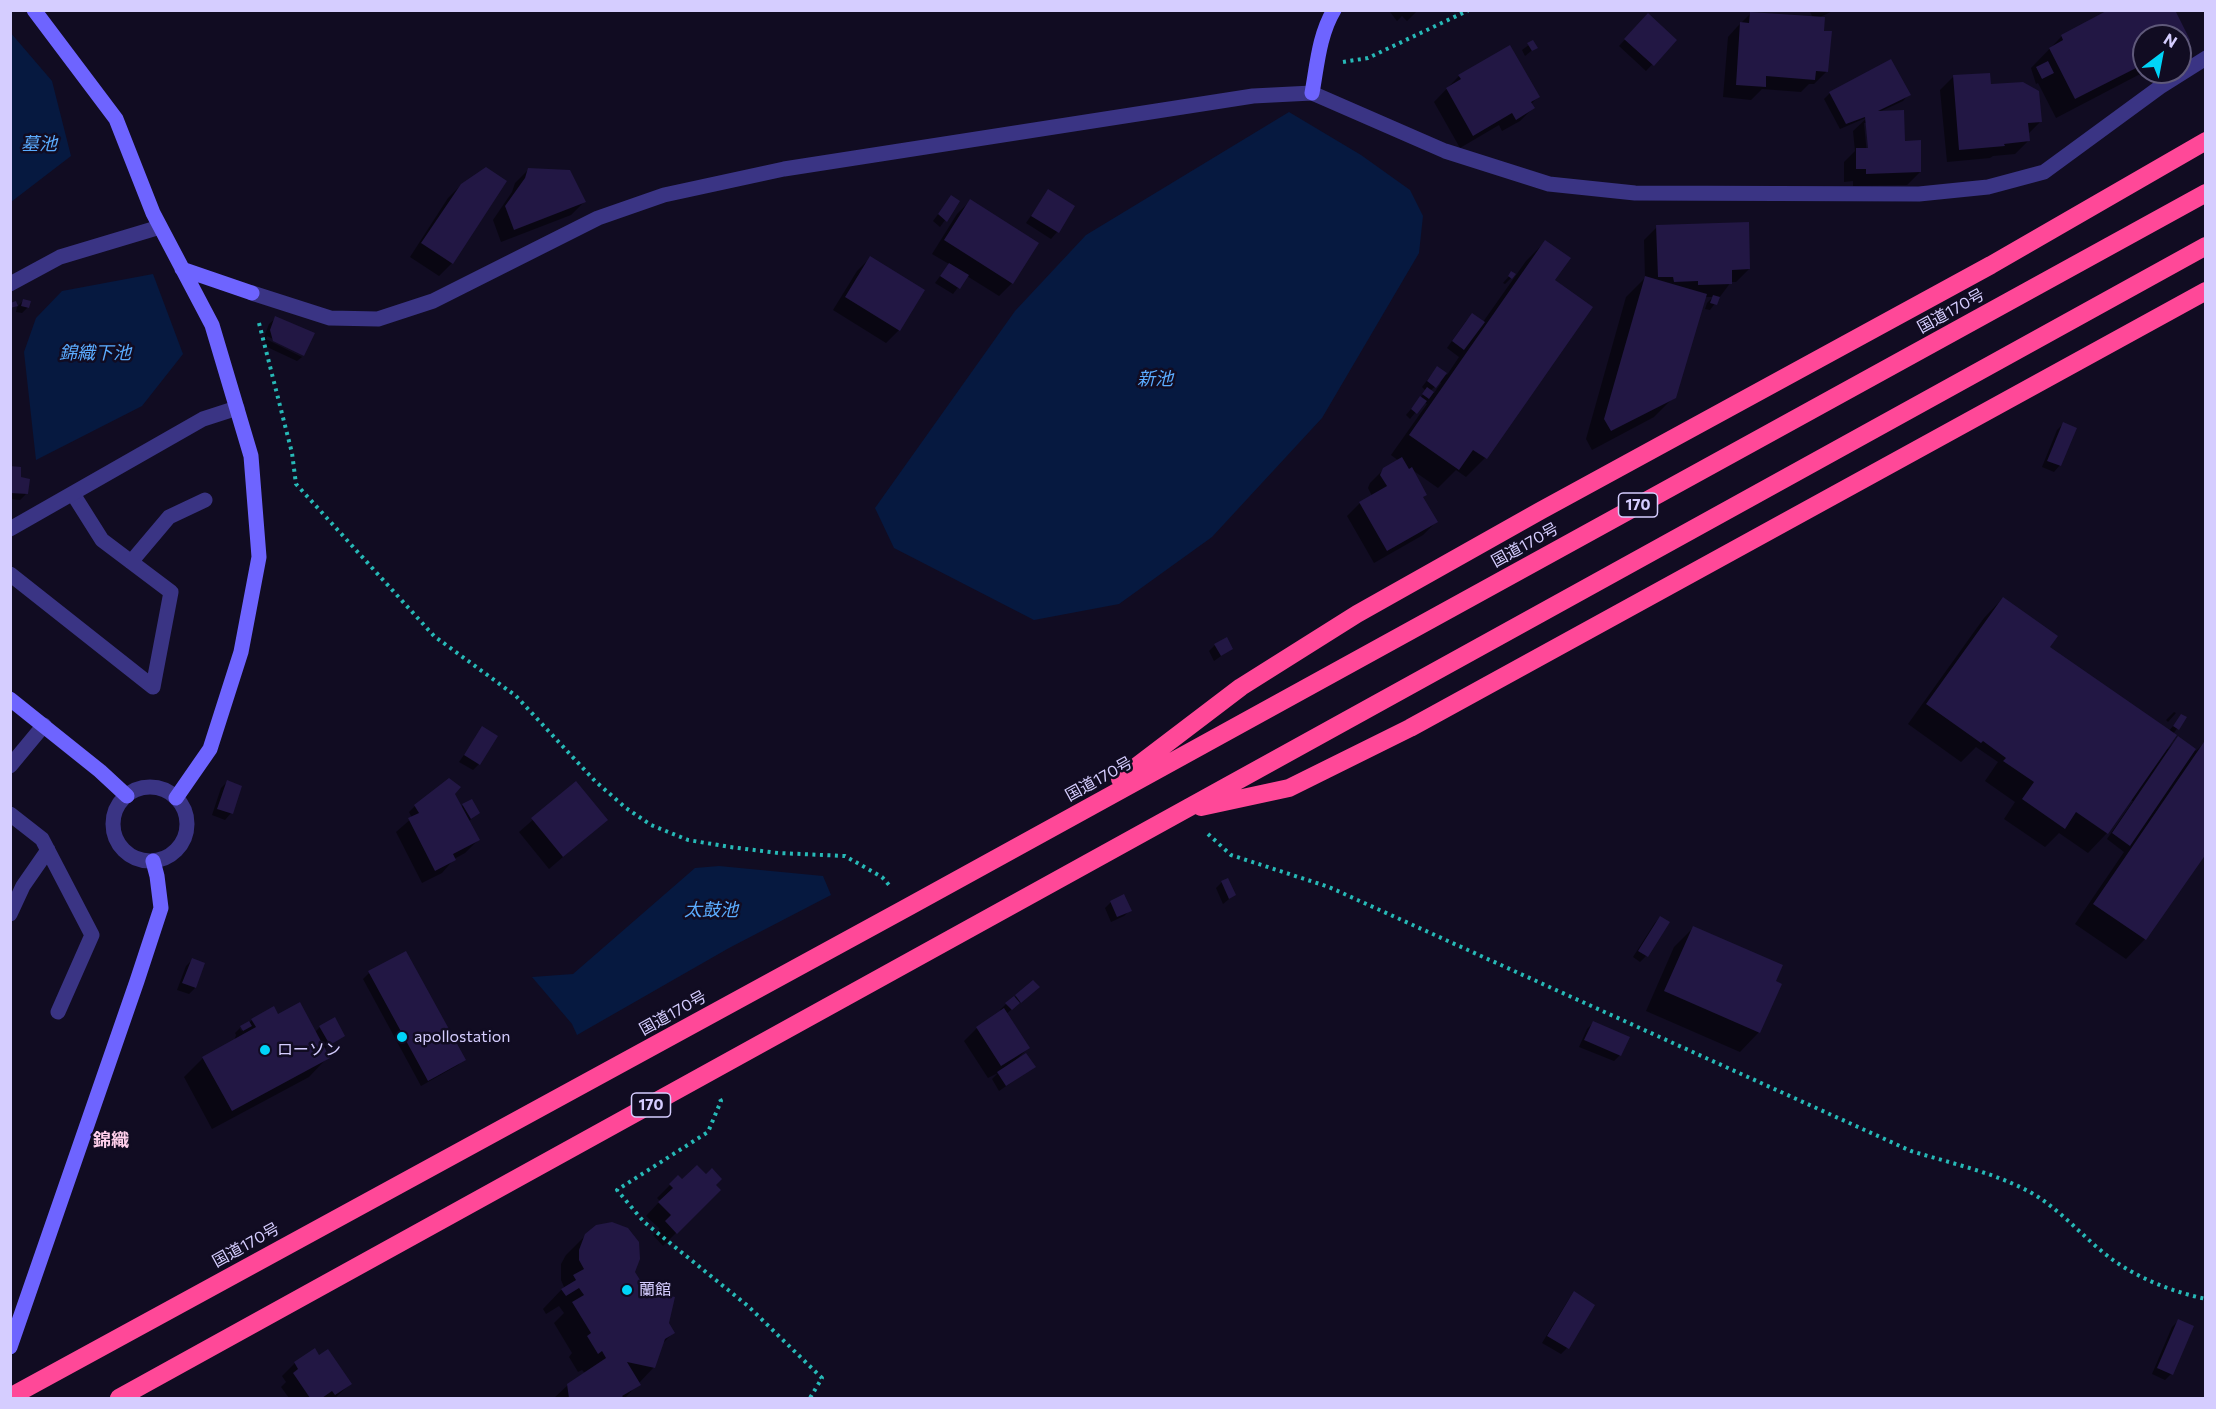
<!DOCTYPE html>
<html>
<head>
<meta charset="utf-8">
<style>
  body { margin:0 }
  #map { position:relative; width:2216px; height:1409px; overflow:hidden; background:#110c22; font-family:Commissioner,sans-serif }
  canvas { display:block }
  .frame { position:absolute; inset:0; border:12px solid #d5cdff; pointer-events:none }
  .north { position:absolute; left:2132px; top:24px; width:60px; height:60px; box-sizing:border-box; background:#110c22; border:2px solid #5f597a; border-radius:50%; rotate:32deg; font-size:16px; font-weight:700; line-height:24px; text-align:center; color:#d5cdff }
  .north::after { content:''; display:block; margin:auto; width:21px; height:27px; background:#00d4f8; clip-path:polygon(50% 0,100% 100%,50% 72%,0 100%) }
</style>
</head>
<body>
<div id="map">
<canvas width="2216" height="1409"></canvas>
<div class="frame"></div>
<div class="north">N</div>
</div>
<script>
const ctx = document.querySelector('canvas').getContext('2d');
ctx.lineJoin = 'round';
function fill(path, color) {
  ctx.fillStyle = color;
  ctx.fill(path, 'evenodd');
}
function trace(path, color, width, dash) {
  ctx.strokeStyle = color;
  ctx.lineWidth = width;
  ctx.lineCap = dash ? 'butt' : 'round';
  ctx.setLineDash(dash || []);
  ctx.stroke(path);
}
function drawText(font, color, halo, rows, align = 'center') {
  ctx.font = font + ' Commissioner,"Noto Sans JP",sans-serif';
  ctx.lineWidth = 5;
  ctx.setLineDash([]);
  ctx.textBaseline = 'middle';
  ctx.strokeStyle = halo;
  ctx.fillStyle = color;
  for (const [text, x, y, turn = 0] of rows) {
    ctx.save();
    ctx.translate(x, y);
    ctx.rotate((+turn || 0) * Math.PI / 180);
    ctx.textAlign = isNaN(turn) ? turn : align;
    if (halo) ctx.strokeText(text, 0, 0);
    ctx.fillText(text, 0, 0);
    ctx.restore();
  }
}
fill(new Path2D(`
  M10,32L52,81L71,156L11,202Z
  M1289,112L1361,155L1410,190L1423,216L1419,253L1322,418L1212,537L1119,604L1034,620L894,548L875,508L1015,311L1086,235Z
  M153,274L183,354L142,406L36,460L24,352L36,318L62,291Z
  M719,866L823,876L831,895L729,948L577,1035L572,1024L532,977L573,974L695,868Z`), '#061940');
fill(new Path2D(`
  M1391,10H1418L1407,21L1402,16L1397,21L1390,12Z
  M1809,10H1835L1818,18L1827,71L1814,84H1809L1801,92L1762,89L1751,100L1723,97L1728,37L1737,27L1750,14L1813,18Z
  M2173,10L2188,39L2180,47V36H2144V72L2056,118L2038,83L2036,84L2031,68L2062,36Z
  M1648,15L1675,40L1646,71L1619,46Z
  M1533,42L1536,47L1525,56L1522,50Z
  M1459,76L1538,97L1531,104L1533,108L1520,121L1502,131L1499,125L1460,148L1434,102Z
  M1953,77L1990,86L2040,122L2028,134V141L2015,154L1993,156L1990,158L1947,162L1940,90Z
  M1830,93L1909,94L1903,101L1877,113L1920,172L1907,185L1853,186V181L1844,182V162L1855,151L1853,131L1868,117L1840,129L1824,99ZM1864,123H1867L1870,155H1867Z
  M528,170L584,202L571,215L501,242L493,220L512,192L515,183Z
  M461,185L452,263L439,276L410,257L448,198Z
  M1048,191L1073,207L1057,232L1051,239L1026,223Z
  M951,197L958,202L940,227L933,221Z
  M970,201L1012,283L999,296L967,276L953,294L935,283L949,264L932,254L957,214Z
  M1657,227L1749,269L1736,282H1731L1710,310L1705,309L1707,303L1713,297H1705L1674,397L1654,417L1592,450L1586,439L1626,297L1645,278L1644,240Z
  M1545,242L1553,280L1591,307L1485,458L1466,477L1456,470L1438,488L1411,469L1421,498L1436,522L1423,535L1374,563L1347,516L1360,503L1372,496L1368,488L1370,483L1384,469L1399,461L1391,455L1427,404L1424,402L1410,419L1406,415L1426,391L1422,387L1432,374L1438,368L1447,375L1459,357L1447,348L1466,321L1472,315L1483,322L1526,261ZM1440,382L1441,383L1434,393L1430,391Z
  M870,258L899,330L886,343L833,310L857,271Z
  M1512,273L1514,275L1505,284L1503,283Z
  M23,301L28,307L22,313L16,312L17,307Z
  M276,318L313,334L303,356V354L267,336L266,339L302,357L297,361L267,347L264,337L269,324Z
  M2063,424L2060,465L2054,472L2042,467L2057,430Z
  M10,468L19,479L26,494L20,500L10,499Z
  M2003,598L2048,647L2169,731L2181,716L2185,718L2173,734L2166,748L2168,749L2178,738L2196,751L2205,742L2145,939L2126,959L2075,924L2124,852L2107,839L2133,801L2130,800L2107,833L2088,853L2059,833L2045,847L2004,819L2015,802L1985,781L1998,762L1976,747L1961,762L1908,724L1984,618Z
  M1215,645L1231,649L1214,661L1209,651Z
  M2174,712L2176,713L2168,722L2166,720Z
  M483,728L479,764L473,770L459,762Z
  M227,782L231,813L225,820L212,815L221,788Z
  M575,783L606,820L549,869L519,832Z
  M454,793L461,808L463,805L478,813L468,822L478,840L465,853L454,859L442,873L422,883L396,832L412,818L409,812L415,806Z
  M1222,882L1234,895L1223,904L1216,888Z
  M1111,902L1130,910L1124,916L1111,922L1105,908Z
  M1660,917L1646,956L1640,962L1633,957L1654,924Z
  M1693,928L1759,1032L1740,1052L1646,1011L1674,947Z
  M192,960L203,964L195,988L189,994L177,990L186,966Z
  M369,973L464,1059L458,1065L421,1086L363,979Z
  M1033,983L1032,993L1006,1014L1028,1048L1015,1061L1034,1067L999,1091L992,1079L998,1073L988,1078L964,1041L977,1028L1002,1012L1000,1010L1006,1004Z
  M278,1016L315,1032L320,1027L343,1036L324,1049L328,1057L309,1077L212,1129L184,1077L203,1058L234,1041L236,1035L235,1033L240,1028L241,1031L252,1020Z
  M1593,1023L1620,1055L1614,1061L1579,1047L1587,1029Z
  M678,1177L682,1181L714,1185L719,1190L663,1246L653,1235L660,1229L646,1216L660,1201L657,1198Z
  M586,1235L633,1272L673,1333L662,1344L654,1367L625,1398H554L568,1385L585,1373L582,1370L578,1372L569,1357L572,1353L554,1323L564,1313L559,1306L546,1314L543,1309L564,1287L561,1280V1264L566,1255Z
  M1575,1293L1567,1348L1561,1354L1542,1343L1569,1299Z
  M2178,1321L2171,1374L2165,1380L2152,1374L2172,1327Z
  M318,1357L350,1384L335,1398H289L281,1387L286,1382L282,1376L295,1363Z`), '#0007');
fill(new Path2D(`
  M2108,10H2175L2190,40L2180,45V36H2144V64L2075,99L2049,48L2063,40L2061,35Z
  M1750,12L1825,17L1824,31H1832L1828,72L1816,71L1815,80L1766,76V87L1736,85L1740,22L1749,23Z
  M1648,13L1677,40L1654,66L1624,39Z
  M1533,40L1538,48L1532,51L1527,43Z
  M1510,45L1540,97L1531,102L1535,108L1516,120L1512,113L1473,136L1446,88L1461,79L1458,75Z
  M1891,59L1911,95L1878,111L1904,110L1905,141L1921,140V172L1866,174V169H1856V148H1868L1865,117L1846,124L1829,92Z
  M2048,61L2054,73L2042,79L2036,67Z
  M1990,73L1991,84L2023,82L2039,91L2042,122L2028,123L2030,141L2004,144L2005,146L1959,150L1953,75Z
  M486,167L507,181L453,264L421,243L461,184Z
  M528,168L570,170L586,202L514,230L505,206L525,178Z
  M1048,189L1075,206L1059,233L1031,216Z
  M951,195L960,201L947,222L938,214Z
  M970,199L1039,243L1013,284L944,240Z
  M1749,222L1750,269L1732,270V284L1698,285V281L1674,282L1673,277H1658L1656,225Z
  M1545,240L1571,258L1555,280L1593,307L1487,459L1473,450L1459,470L1409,435Z
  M870,256L925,290L900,331L845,297Z
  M949,263L969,275L960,289L940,276Z
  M1511,271L1516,274L1512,279L1508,276Z
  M1645,276L1707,294L1676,398L1611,431L1604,419Z
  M1713,295L1720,297L1717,305L1710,303Z
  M23,299L31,301L29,308L21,306Z
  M16,301L18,306L10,308V303Z
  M1472,313L1485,322L1464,350L1452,341Z
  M275,316L315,333L304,356L273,341L270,330Z
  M1437,366L1447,373L1436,388L1427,381Z
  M1427,387L1434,392L1429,399L1422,394Z
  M1420,396L1427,401L1417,414L1411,409Z
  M2063,422L2077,428L2061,466L2047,461Z
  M1402,457L1409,469L1412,467L1427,495L1423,497L1438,522L1387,551L1359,502L1387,486L1380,475L1383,468Z
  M10,466L21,467V477L30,479L28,494L10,493Z
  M2003,597L2058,636L2050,647L2177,735L2108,834L2076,812L2065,829L2022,799L2034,782L2003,761L2006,758L1983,741L1981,743L1926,704Z
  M1227,637L1233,649L1221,656L1214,644Z
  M2181,714L2187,717L2179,730L2173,726Z
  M482,726L498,736L480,765L464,755Z
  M2178,736L2196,749L2130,846L2112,833Z
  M2206,739V854L2146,940L2093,904Z
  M449,778L461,787L455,794L480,840L453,854L456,860L435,871L408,818L419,813L414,805Z
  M227,780L242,786L233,814L217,809Z
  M576,781L608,820L563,857L531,818Z
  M472,799L480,813L471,819L462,804Z
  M1228,878L1236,895L1229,899L1221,881Z
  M1124,894L1132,911L1117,917L1110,901Z
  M1660,916L1670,922L1648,957L1638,951Z
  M1693,926L1783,965L1776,981L1782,984L1760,1033L1664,991Z
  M406,951L466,1060L428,1081L368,971Z
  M192,958L205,963L196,988L182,983Z
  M1033,980L1040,987L1021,1003L1015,995Z
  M1014,996L1020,1003L1012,1010L1005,1003Z
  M300,1002L330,1058L232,1111L202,1057L256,1027L251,1019L274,1006L278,1014Z
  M1004,1008L1030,1048L1001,1066L976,1027Z
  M335,1017L345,1036L330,1045L319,1026Z
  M249,1021L252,1026L243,1031L240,1026Z
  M1593,1021L1630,1037L1621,1056L1584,1040Z
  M1026,1053L1036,1067L1006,1086L997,1072Z
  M697,1165L706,1174L712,1168L722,1179L716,1185L721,1190L677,1234L665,1221L671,1215L658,1202L673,1188L669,1184L678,1175L682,1179Z
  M612,1222L628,1228L639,1242L640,1259L635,1272L647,1291L675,1297L669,1323L675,1333L665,1339L655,1368L627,1362L641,1385L622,1396L624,1398H569L567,1384L606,1358L602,1351L598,1354L587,1336L591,1333L572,1302L584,1295L579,1288L566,1296L561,1289L576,1280L573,1275L584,1269L579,1260V1250L585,1234L596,1225Z
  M1574,1291L1595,1305L1569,1349L1547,1336Z
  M2178,1319L2194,1326L2173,1375L2157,1368Z
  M315,1348L319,1355L328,1349L352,1384L335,1395L332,1391L322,1398H310L293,1373L298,1369L294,1362Z`), '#221744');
trace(new Path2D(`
  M1343,62L1368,58L1469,10
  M259,323L292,453L296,484L434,636L516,696L595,781L626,808L651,825L688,840L730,847L778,853L845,856L882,877L889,885
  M1208,834L1231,855L1329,887L1911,1151C1950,1163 1992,1172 2028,1191C2060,1208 2084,1239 2113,1260C2140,1279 2173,1292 2206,1299
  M720,1099L721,1101L708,1132L617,1190L644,1222L748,1306L822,1378L810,1398`), '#27b9b7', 4, [3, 4.5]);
trace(new Path2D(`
  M10,284L60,257L160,227
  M131,562L169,517L205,500
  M10,574L153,687L171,592L102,540L73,494
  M10,766L44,725
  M10,814L42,839L92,935L58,1012
  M10,914L23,886L48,850`), '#3a3484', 15);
trace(new Path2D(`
  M252,293L330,318L378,319L433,301L598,218L664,195L784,169L1253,96L1312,93L1445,151L1549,184L1635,193L1919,194L1988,187L2044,172L2160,87L2206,58
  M10,529L203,419L237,408
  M113 824a37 37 0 1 1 74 0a37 37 0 1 1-74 0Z`), '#3a3484', 15);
trace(new Path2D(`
  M34,10L116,119L153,213L212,325L251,456L259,557L241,652L210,749L176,798
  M1312,93C1317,66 1319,35 1334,10
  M182,269L252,293
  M10,699L100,771L127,796
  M10,1347L137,981L161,908L157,876L153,861`), '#6e64ff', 15);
trace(new Path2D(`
  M1120,779L1241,687L1357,614L1540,511L1991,265L2206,141
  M1201,807L1289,788L1410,728L2206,291
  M10,1397L908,907L2206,193
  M119,1398L2206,246`), '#ff4898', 18);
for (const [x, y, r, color] of [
  [402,1037,6,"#00d4f8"],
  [265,1050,6,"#00d4f8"],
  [627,1290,6,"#00d4f8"]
]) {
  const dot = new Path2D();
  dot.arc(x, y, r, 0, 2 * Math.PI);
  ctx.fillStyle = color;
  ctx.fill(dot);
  trace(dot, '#110c22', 2);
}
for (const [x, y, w] of [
  [1638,505,39],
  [651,1105,39]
]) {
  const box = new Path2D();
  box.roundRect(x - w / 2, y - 12, w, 24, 4.5);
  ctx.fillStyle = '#110c22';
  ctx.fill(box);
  trace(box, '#d5cdff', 1.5);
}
drawText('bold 15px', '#d5cdff', null, [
  ["170",1638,505],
  ["170",651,1105]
]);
drawText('16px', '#d5cdff', '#110c22', [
  ["国道170号",1951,311,-29],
  ["国道170号",1525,545,-29],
  ["国道170号",1099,779,-29],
  ["国道170号",673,1013,-29],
  ["国道170号",246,1245,-29]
]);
drawText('16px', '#d5cdff', '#110c22', [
  ["apollostation",414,1037],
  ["ローソン",277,1050],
  ["蘭館",639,1290]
], 'left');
drawText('italic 18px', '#5bacff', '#110c22', [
  ["墓池",39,144],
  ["錦織下池",95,353],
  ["新池",1155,379],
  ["太鼓池",711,910]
]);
drawText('bold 18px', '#ffcfeb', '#110c22', [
  ["錦織",111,1140]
]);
</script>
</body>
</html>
